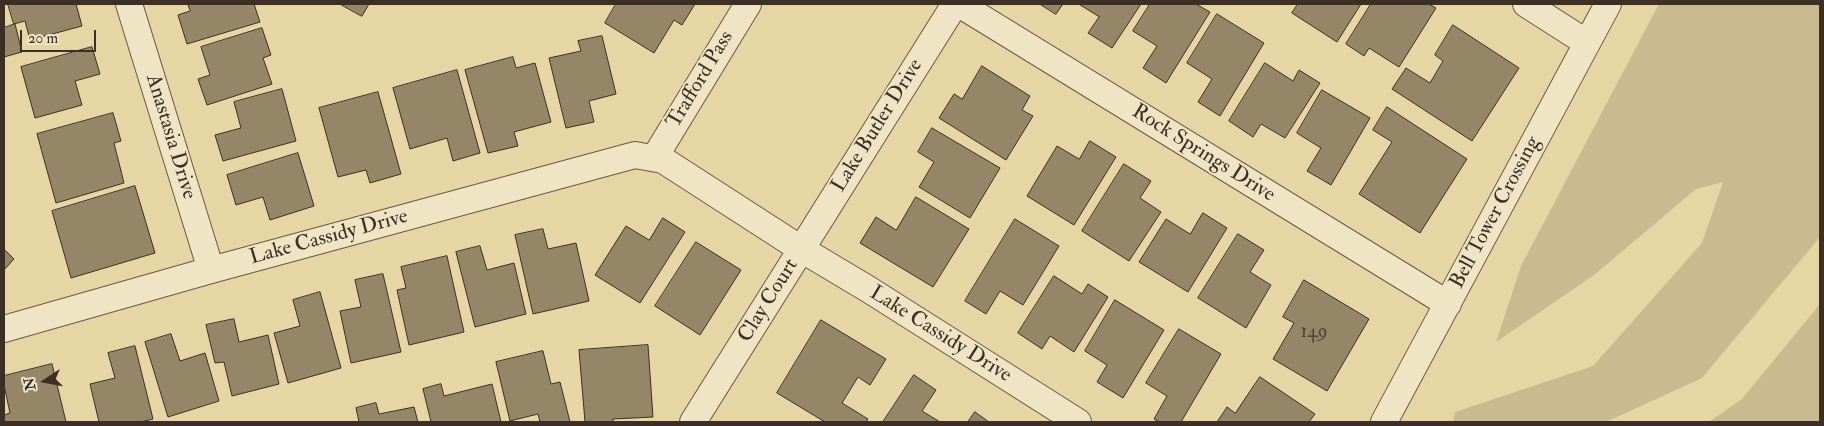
<!DOCTYPE html>
<html>
<head>
<meta charset="utf-8">
<style>
  body { margin:0 }
  #map { position:relative; width:1824px; height:426px; overflow:hidden; background:#e6d6a4; font-family:"IM FELL Double Pica",serif }
  canvas { display:block }
  .frame { position:absolute; inset:0; border:5px solid #3d2f26; pointer-events:none }
  .north { position:absolute; left:20px; top:356px; width:50px; height:50px; -webkit-text-stroke:4px #efe4c4; paint-order:stroke; rotate:259deg; font-size:14px; font-weight:700; line-height:20px; text-align:center; color:#3d2f26 }
  .north::after { content:''; display:block; margin:auto; width:18px; height:22px; background:#3d2f26; clip-path:polygon(50% 0,100% 100%,50% 72%,0 100%) }
  .scale { position:absolute; left:20px; top:30px; width:76px; height:22px; box-sizing:border-box; border:2px solid #3d2f26; border-top:0; padding-left:6px; font-size:15px; line-height:18px; white-space:nowrap; color:#3d2f26; -webkit-text-stroke:4px #efe4c4; paint-order:stroke }
</style>
</head>
<body>
<div id="map">
<canvas width="1824" height="426"></canvas>
<div class="frame"></div>
<div class="north">N</div>
<div class="scale">20 m</div>
</div>
<script>
const ctx = document.querySelector('canvas').getContext('2d');
ctx.lineJoin = 'round';
function fill(path, color) {
  ctx.fillStyle = color;
  ctx.fill(path, 'evenodd');
}
function trace(path, color, width, dash) {
  ctx.strokeStyle = color;
  ctx.lineWidth = width;
  ctx.lineCap = dash ? 'butt' : 'round';
  ctx.setLineDash(dash || []);
  ctx.stroke(path);
}
function drawText(font, color, halo, rows, align = 'center') {
  ctx.font = font + ' "IM FELL Double Pica",serif';
  ctx.lineWidth = 4;
  ctx.setLineDash([]);
  ctx.textBaseline = 'middle';
  ctx.strokeStyle = halo;
  ctx.fillStyle = color;
  for (const [text, x, y, turn = 0] of rows) {
    ctx.save();
    ctx.translate(x, y);
    ctx.rotate((+turn || 0) * Math.PI / 180);
    ctx.textAlign = isNaN(turn) ? turn : align;
    if (halo) ctx.strokeText(text, 0, 0);
    ctx.fillText(text, 0, 0);
    ctx.restore();
  }
}
fill(new Path2D(`
  M1659,4H1820V237L1702,378L1606,422H1453L1455,412L1593,366L1702,243L1723,182L1696,189L1594,275L1496,342L1521,266Z
  M1820,304V422H1709L1742,399Z`), '#c9ba8f');
const building = new Path2D(`
  M8,4H76L82,26L30,40L25,21L14,24Z
  M188,4H254L260,22L187,44L178,15L190,11Z
  M340,4H369L362,16Z
  M616,4H695L682,25L674,20L654,53L605,23Z
  M1040,4H1063L1056,14Z
  M1079,4H1141L1112,48L1088,33L1099,17Z
  M1150,4H1196L1210,12L1166,83L1143,68L1157,46L1133,31Z
  M1298,4H1361L1337,42L1292,13Z
  M1371,4H1429L1436,8L1399,67L1369,48L1364,56L1346,44Z
  M1217,14L1264,43L1220,116L1198,102L1212,79L1187,63Z
  M15,24L22,52L4,57V28Z
  M1453,25L1519,68L1472,141L1392,89L1406,68L1430,83L1443,61L1435,55Z
  M262,28L271,55L263,58L272,84L207,105L198,79L210,75L201,47Z
  M602,36L616,94L589,101L594,122L566,128L549,58L581,51L578,41Z
  M92,47L100,74L75,81L82,105L35,118L21,67Z
  M513,57L516,68L535,63L551,122L514,132L518,146L488,153L465,70Z
  M1265,63L1293,81L1299,70L1320,83L1285,138L1261,124L1253,137L1229,121Z
  M982,66L1030,96L1022,110L1033,116L1006,160L939,118L954,94L962,99Z
  M457,70L480,153L453,161L447,138L410,149L393,88Z
  M282,89L296,141L223,161L215,135L241,128L234,102Z
  M1322,90L1370,118L1331,185L1307,171L1321,148L1297,133Z
  M378,92L401,174L370,183L366,170L338,177L319,108Z
  M1387,107L1467,159L1420,233L1359,194L1392,142L1373,130Z
  M113,113L121,141L114,143L124,183L56,203L37,134Z
  M932,128L1000,168L970,218L919,187L934,162L918,152Z
  M1090,141L1116,157L1074,225L1027,196L1057,146L1079,159Z
  M298,153L314,206L270,220L263,197L236,205L227,175Z
  M1124,164L1151,181L1140,198L1161,212L1129,261L1082,231Z
  M135,186L155,253L71,278L52,211Z
  M916,197L969,229L933,287L860,243L876,217L896,230Z
  M1203,213L1227,228L1188,292L1139,262L1166,219L1190,234Z
  M663,218L685,232L640,303L595,275L626,226L649,240Z
  M1015,219L1059,246L1023,305L1000,291L986,314L965,301Z
  M543,229L548,249L576,243L589,301L533,314L515,235Z
  M1238,234L1264,250L1250,272L1271,285L1246,328L1198,298Z
  M696,242L741,270L700,335L655,306Z
  M480,246L487,270L514,263L526,314L475,327L456,252Z
  M4,249L14,259L4,270Z
  M447,256L464,332L409,345L397,290L406,288L401,267Z
  M383,274L401,352L351,363L340,311L361,307L355,280Z
  M1054,276L1082,294L1088,284L1108,297L1074,352L1050,336L1042,349L1018,333Z
  M1304,280L1369,319L1327,391L1273,359L1294,323L1283,317Z
  M320,292L341,368L288,383L274,333L300,326L293,300Z
  M1115,300L1164,330L1123,398L1097,382L1107,365L1085,351Z
  M234,319L239,342L268,335L279,384L232,396L224,362L215,363L206,325Z
  M821,320L886,359L870,385L858,377L842,403L868,419L866,422H825L777,393Z
  M1179,329L1221,354L1181,422H1160L1154,419L1167,396L1146,383Z
  M171,334L180,361L205,353L219,401L168,417L145,342Z
  M648,345L653,417L613,419V422H585L579,350Z
  M135,346L153,419L141,422H99L90,384L115,378L108,353Z
  M543,351L551,384L560,382L570,422H540L538,414L510,421L496,362Z
  M52,364L66,422H4V415L10,413L4,385V376Z
  M914,375L936,390L922,411L940,422H883Z
  M1260,377L1315,414L1309,422H1217L1227,407L1235,413Z
  M441,384L444,396L492,384L501,422H431L423,389Z
  M376,403L379,414L414,407L418,422H359L356,408Z
  M975,412L989,422H968Z`);
fill(building, '#958668');
trace(building, '#3d2f26', 1);
const street = new Path2D(`
  M129,4L211,270
  M959,4L1448,304
  M1526,4L1587,43
  M655,157L748,4
  M4,329L211,270L635,155L663,160L801,249L868,289L1078,422
  M693,422L955,4
  M1384,422L1608,4`);
trace(street, '#675946', 28);
trace(street, '#efe4c4', 26);
drawText('19px', '#534536', null, [
  ["149",1314,333]
]);
drawText('21px', '#3d2f26', '#efe4c4', [
  ["Trafford Pass",701,80,-59],
  ["Lake Butler Drive",878,126,-58],
  ["Anastasia Drive",170,137,73],
  ["Rock Springs Drive",1203,154,32],
  ["Bell Tower Crossing",1496,213,-62],
  ["Lake Cassidy Drive",329,238,-15],
  ["Clay Court",769,301,-58],
  ["Lake Cassidy Drive",940,335,32]
]);
</script>
</body>
</html>
